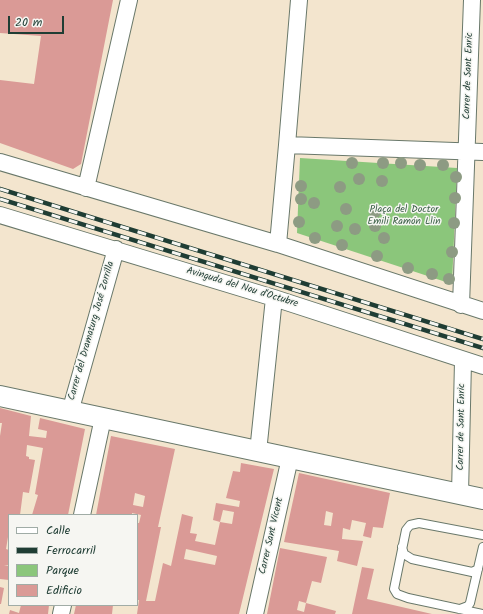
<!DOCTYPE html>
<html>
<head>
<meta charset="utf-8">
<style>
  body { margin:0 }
  #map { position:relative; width:483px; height:614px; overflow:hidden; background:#f3e5ce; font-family:Kalam,sans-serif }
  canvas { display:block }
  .legend { position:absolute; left:8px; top:514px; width:130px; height:92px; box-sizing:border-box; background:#f6f6f2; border:1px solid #a0aca6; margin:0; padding:5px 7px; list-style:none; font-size:12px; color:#1f3d34 }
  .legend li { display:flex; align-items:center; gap:8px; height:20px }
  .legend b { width:20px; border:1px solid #a0aca6 }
  .scale { position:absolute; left:8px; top:16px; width:56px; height:18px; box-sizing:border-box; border:2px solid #1f3d34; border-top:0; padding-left:5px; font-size:12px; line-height:14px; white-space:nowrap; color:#1f3d34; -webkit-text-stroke:3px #f6f6f2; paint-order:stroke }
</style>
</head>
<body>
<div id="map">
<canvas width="483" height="614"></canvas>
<ul class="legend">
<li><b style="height:5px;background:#fff"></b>Calle</li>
<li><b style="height:5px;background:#1f3d34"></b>Ferrocarril</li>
<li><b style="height:11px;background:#8bc67b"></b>Parque</li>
<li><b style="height:11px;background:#da9a96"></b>Edificio</li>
</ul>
<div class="scale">20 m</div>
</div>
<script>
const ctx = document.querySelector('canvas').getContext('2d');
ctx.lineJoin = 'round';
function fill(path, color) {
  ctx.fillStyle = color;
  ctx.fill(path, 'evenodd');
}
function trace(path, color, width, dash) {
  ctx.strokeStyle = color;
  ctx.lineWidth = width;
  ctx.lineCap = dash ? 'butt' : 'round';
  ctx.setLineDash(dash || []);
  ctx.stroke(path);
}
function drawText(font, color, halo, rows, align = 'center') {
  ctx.font = font + ' Kalam,sans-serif';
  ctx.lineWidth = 3;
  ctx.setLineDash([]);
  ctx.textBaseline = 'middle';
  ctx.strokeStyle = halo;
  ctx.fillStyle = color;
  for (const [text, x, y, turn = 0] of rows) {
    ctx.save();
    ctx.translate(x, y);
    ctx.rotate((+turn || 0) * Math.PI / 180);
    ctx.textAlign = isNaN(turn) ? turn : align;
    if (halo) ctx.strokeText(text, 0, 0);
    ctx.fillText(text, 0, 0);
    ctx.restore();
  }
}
fill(new Path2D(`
  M300,158L457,168L452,284L297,233Z`), '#8bc67b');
fill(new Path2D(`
  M0,0H113L81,164L73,169L0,143V80L34,84L41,36L0,33Z
  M0,408L31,416L29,436L46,438L47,431L38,429L40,418L85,429L68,515H32L38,495L35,494L43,448L27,445L26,456L29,457V459L35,460L29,493L23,492L20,515H9V531L6,549L9,550V565H4L9,566V580L0,579V436L2,423H0Z
  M111,436L175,449L158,527H161L146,601H155L163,563L171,566L182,514L193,517L190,533L197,534L195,541L215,545L220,522L232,524L234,512L223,510L220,522L213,520L216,503L239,507L240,501L226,498L233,471L240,472L241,463L274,469L239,614H137L139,600H137V523H139L141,515L132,513V515H96ZM135,493L145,496L143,507L133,505ZM186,549L217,556L215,565L184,559Z
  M299,473L390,493L383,528L373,527L371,538L363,536L366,523L352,520L350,530L343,528L342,539L363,541L357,566L337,561L339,551L284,542ZM326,511L333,513L331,526L324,525Z
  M280,548L327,557L321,583L312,581L306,603L336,611L335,614H267ZM299,601L306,603L304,612L297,610Z
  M362,567L374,569L367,599L432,614H352Z
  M0,587L4,588L1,604H0Z
  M21,605H49L48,614H9L10,610L19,613Z
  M76,605H113L112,614H74Z`), '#da9a96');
const service = new Path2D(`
  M483,535L419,523L410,525L406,530L394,589L397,594L408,598L483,614
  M402,547L404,554L412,559L472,572L478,569
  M460,609L468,606L470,603L483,547`);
const minor = new Path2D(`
  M287,145L483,152
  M0,162L278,244L483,311
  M86,188L129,0
  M0,215L274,298L483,366
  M278,244L287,145L299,0
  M461,305L472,0
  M70,412L116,249
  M258,452L274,298
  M460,494L463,361
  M82,515L103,418
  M61,614L63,605
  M255,614L290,458`);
const tertiary = new Path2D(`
  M0,396L276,455L483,499`);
trace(service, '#69786a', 10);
trace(minor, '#69786a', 18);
trace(tertiary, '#69786a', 22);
trace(service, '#fff', 8);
trace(minor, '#fff', 16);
trace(tertiary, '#fff', 20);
const rail = new Path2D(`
  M0,189L483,339
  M0,199L483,348`);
trace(rail, '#1f3d34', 4.5);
trace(rail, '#f6f6f2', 3, [9]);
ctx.fillStyle = '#8d9b83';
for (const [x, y] of [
  [352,163],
  [383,163],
  [401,163],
  [420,165],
  [443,165],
  [456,177],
  [359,179],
  [382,181],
  [301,186],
  [340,187],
  [455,198],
  [301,199],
  [314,203],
  [346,209],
  [375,212],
  [299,222],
  [454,223],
  [337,226],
  [375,226],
  [355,229],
  [315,238],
  [384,238],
  [342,245],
  [452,252],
  [377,256],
  [408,268],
  [432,274],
  [449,279]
]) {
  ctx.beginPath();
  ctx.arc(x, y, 6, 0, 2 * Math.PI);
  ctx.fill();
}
drawText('10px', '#1f3d34', '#f6f6f2', [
  ["Carrer de Sant Enric",469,76,-88],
  ["Avinguda del Nou d'Octubre",242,288,17],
  ["Carrer del Dramaturg José Zorrilla",92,331,-74],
  ["Carrer de Sant Enric",462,427,-89],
  ["Carrer Sant Vicent",272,536,-77]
]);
drawText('10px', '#3a5f46', '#f6f6f2', [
  ["Plaça del Doctor",404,210],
  ["Emili Ramón Llin",404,222]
]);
</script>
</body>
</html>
